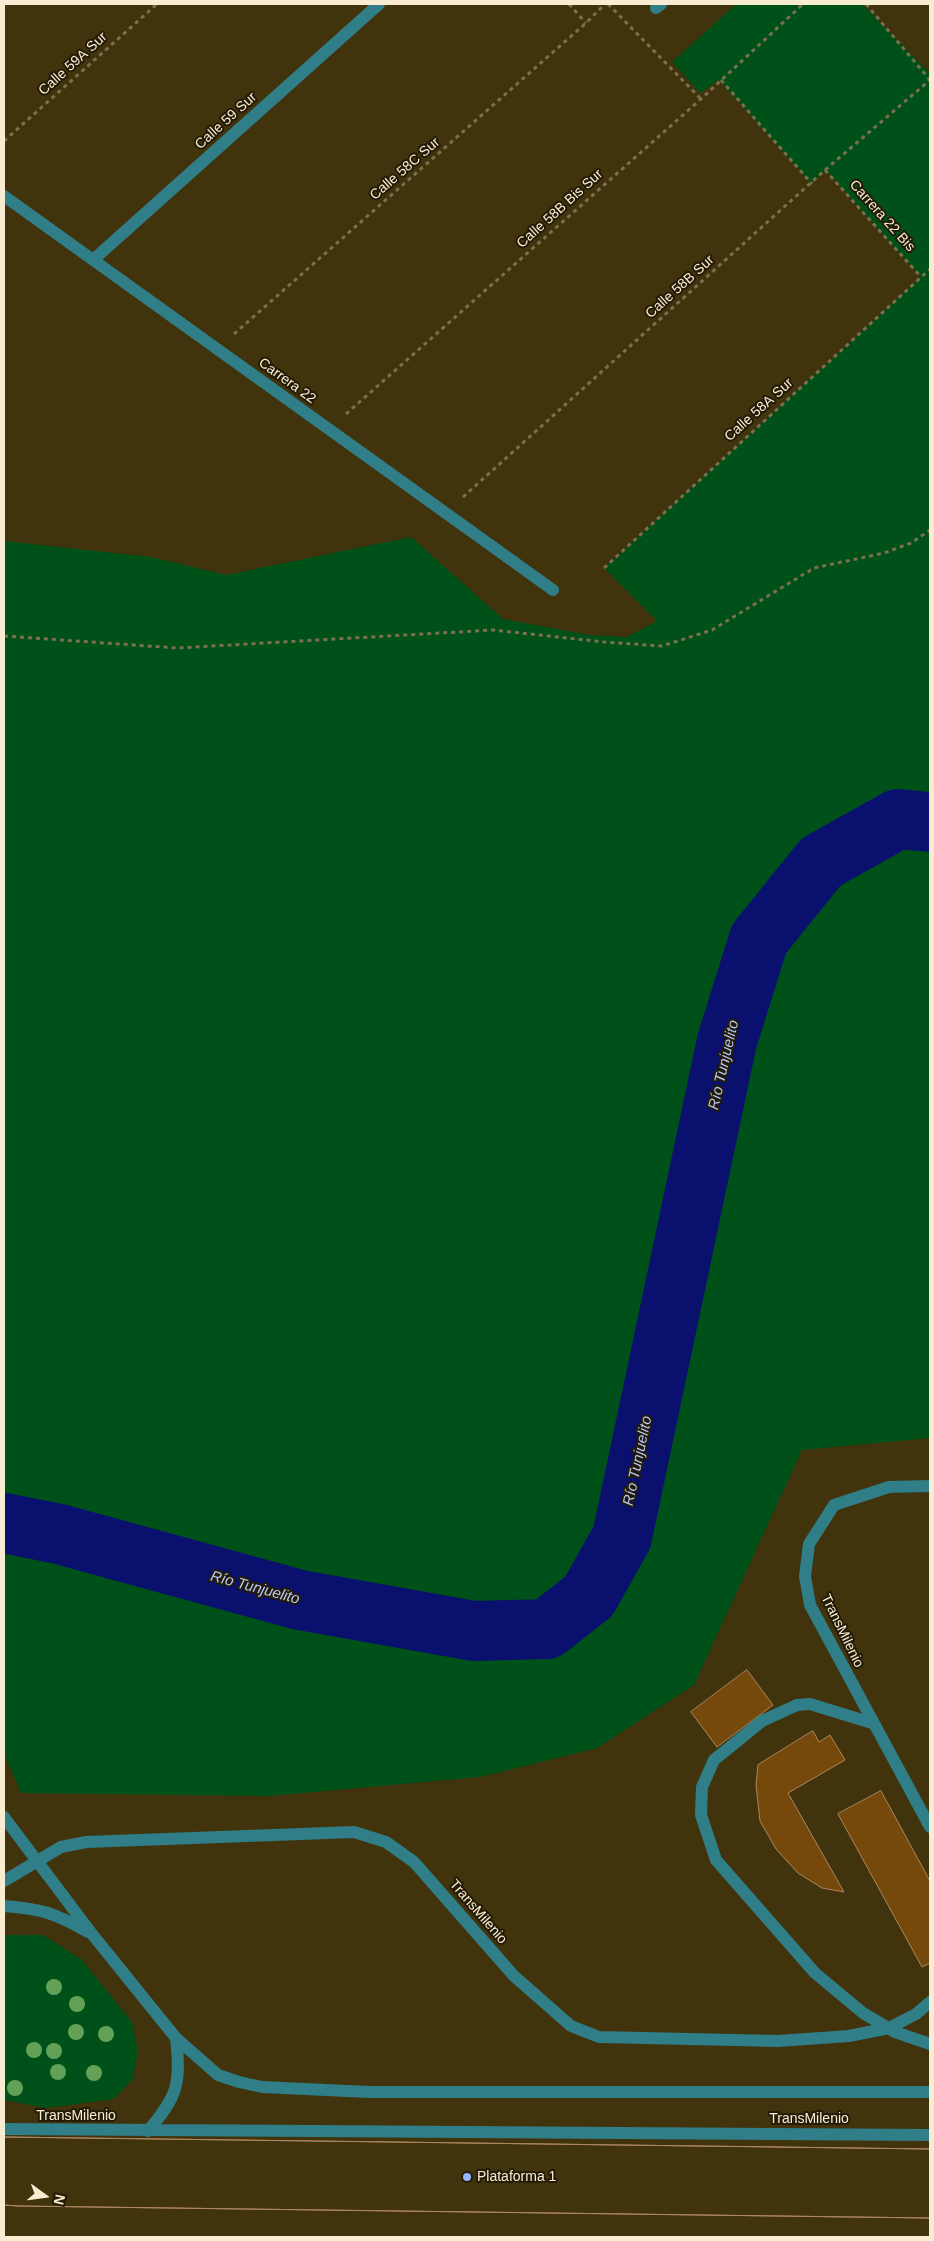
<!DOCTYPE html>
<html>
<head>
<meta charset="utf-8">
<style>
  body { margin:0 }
  #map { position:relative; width:934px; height:2241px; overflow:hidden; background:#41330c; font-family:Helvetica,sans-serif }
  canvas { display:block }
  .frame { position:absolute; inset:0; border:5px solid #f8edd3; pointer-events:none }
  .north { position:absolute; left:20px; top:2171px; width:50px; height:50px; -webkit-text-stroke:4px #241b07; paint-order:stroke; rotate:104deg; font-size:14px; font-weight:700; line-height:20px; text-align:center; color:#f8edd3 }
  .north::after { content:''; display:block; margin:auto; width:18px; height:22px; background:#f8edd3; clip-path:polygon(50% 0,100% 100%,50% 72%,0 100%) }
</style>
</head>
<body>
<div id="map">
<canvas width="934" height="2241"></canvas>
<div class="frame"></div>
<div class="north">N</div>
</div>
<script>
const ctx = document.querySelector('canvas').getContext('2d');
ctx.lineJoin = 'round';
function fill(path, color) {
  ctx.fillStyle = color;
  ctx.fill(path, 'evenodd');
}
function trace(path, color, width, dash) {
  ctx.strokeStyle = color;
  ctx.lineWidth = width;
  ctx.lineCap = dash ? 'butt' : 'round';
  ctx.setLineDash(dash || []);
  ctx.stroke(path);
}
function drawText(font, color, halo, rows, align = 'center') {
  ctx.font = font + ' Helvetica,sans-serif';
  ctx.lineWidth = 4;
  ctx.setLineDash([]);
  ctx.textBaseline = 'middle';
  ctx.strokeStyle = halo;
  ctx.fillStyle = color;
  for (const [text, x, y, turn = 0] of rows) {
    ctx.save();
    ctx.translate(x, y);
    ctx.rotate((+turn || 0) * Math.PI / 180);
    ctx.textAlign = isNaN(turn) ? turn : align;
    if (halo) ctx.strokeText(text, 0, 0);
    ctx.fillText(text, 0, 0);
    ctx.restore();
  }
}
fill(new Path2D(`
  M736,4H862L930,73V1438L802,1450L694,1685L597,1748L480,1777L269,1796L21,1793L4,1753V541L151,557L226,575L411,537L503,619L589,635L627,637L657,621L604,568L921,277L826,170L811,183L719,80L700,93L672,62Z
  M5,1935H43L81,1959L132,2022L138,2050L133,2079L114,2099L47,2108L4,2100Z`), '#005019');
trace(new Path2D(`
  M4,1523L59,1534L300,1600L474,1631L547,1629L589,1596L622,1537L727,1041L759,939L821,862L898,819L930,822`), '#09106e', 60);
const building = new Path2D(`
  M747,1670L773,1705L717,1747L691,1712Z
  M813,1731L819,1742L830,1735L845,1760L788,1793L844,1892L822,1888L798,1873L776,1849L760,1821L756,1785L758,1765Z
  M881,1791L930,1881V1963L922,1967L838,1814Z
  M4,2137L930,2149V2218L18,2206L4,2205Z
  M4,2137L930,2149V2218L18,2206L4,2205Z`);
fill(building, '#75480c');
trace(building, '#ae875f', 1);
trace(new Path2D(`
  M569,4L586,23
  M608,4L701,99
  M866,4L930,80
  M721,80L812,184
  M4,141L157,4
  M825,170L921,277
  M234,334L586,23L605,4
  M346,414L701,99L803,4
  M463,497L825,170L930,80
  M604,568L930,269
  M4,636L177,648L493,630L604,642L662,646L712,630L814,568L884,553L911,543L930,530`), '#7c6f4d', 3, [4, 4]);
trace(new Path2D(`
  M656,8L661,4
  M930,1486L889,1487L834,1505L809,1544L805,1576L810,1605L930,1827
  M872,1723L810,1704L797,1705L762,1721L714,1760L702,1787L701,1815L716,1860L815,1973L863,2013L895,2032L930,2044
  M4,1817L92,1934L176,2038L218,2075L239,2082L262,2087L369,2092H930
  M4,1881L61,1847L86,1842L354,1832L386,1842L414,1862L514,1976L571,2026L599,2037L778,2041L849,2036L889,2028L916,2014L930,2002
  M4,1906C42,1909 55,1913 88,1932
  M4,2129L930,2135
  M148,2131C178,2096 181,2083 176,2038`), '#2f7e88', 12);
trace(new Path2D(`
  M4,196L553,590
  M93,260L379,4`), '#2f7e88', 12);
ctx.fillStyle = '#63a256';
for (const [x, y] of [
  [54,1987],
  [77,2004],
  [76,2032],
  [106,2034],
  [34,2050],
  [54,2051],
  [58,2072],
  [94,2073],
  [15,2088]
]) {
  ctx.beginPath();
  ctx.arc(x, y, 8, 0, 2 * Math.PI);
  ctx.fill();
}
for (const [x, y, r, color] of [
  [467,2177,5,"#99b5fd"]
]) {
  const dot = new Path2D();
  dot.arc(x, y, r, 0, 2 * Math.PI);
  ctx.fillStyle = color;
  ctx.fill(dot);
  trace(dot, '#241b07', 2);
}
drawText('14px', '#f8edd3', '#241b07', [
  ["Calle 59A Sur",73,64,-42],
  ["Calle 59 Sur",226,121,-42],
  ["Calle 58C Sur",405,169,-41],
  ["Calle 58B Bis Sur",560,209,-42],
  ["Carrera 22 Bis",882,216,48],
  ["Calle 58B Sur",680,287,-42],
  ["Carrera 22",287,381,36],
  ["Calle 58A Sur",759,410,-42],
  ["TransMilenio",842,1631,64],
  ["TransMilenio",478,1912,49],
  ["TransMilenio",76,2116],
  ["TransMilenio",809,2119]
]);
drawText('14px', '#f8edd3', '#241b07', [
  ["Plataforma 1",477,2177]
], 'left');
drawText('italic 15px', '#b4c8fa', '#241b07', [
  ["Río Tunjuelito",724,1065,-77],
  ["Río Tunjuelito",638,1461,-78],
  ["Río Tunjuelito",255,1588,15]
]);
</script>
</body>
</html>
